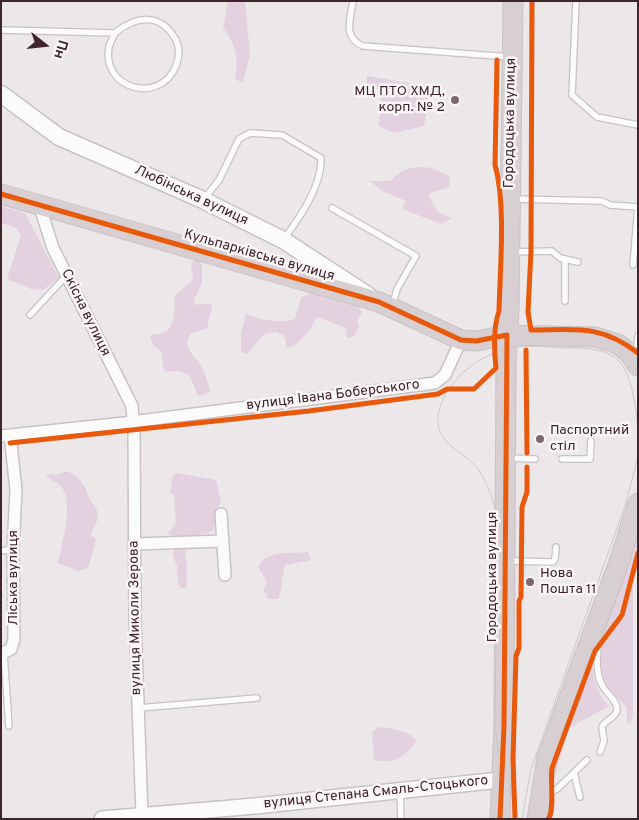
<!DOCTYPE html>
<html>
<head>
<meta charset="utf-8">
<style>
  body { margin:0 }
  #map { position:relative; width:639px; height:820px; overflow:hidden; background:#ece7e9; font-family:Overpass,sans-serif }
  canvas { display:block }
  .frame { position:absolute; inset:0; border:2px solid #3f242c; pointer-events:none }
  .north { position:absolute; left:20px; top:20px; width:50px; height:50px; -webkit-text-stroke:4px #faf6f8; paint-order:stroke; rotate:106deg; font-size:14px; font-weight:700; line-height:20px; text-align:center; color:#3f242c }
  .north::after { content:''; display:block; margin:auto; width:18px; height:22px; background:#3f242c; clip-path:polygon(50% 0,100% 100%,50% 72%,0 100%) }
</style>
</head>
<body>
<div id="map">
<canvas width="639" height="820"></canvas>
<div class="frame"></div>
<div class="north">Пн</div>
</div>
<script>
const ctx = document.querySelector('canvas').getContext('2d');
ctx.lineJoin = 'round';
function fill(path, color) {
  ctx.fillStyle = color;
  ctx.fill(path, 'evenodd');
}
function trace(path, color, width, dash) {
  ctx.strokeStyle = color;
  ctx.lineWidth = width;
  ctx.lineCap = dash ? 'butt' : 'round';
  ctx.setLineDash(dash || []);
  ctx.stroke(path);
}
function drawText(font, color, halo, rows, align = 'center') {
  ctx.font = font + ' Overpass,sans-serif';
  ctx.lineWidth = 5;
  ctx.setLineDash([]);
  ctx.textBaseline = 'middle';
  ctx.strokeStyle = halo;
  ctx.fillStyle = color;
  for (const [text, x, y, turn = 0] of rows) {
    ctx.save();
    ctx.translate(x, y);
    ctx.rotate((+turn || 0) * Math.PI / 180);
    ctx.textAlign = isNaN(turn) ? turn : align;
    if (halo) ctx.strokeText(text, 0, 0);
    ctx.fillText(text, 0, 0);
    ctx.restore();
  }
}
fill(new Path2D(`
  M228,1H245L250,55L243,83L235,79C239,61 236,43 223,28Z
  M367,76L426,86L429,98L424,126L394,133L379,126L381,101L379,89L367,88Z
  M422,167L432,168L450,177L449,187L428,194L438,212L452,218L441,224L402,209L406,201L382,191L370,181H391C400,169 409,168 422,167Z
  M1,206L25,213L59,278L43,290L31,289L7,279L21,236L17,228L1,223Z
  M195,259H199L202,265V282L193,302L197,305L210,303L212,310L208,321V328L191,333C180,348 197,356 202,368C206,375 208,384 210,391L200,396L197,394C191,375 187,368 166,372L164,370L161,351L153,345L150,336C154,333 160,335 165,332C176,325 175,306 174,296L193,280L191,264Z
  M310,293C328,294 340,303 358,306L362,312L357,321L359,327L354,336L347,338L346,328L317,317C311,329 300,345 287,348L284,336L276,332L264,334L247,354L241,352V333L246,314C263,320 278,324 295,319L301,298Z
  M66,471C85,478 84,489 92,503C95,508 99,511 98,517C97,524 92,528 91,535L96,539L88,568L78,571L58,563C62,543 73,507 63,489C58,481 49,480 46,475L60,474Z
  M176,473L216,480L221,502L217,509L213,531C198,536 183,538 168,534L176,522L174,495L170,494L172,477Z
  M638,539V563L633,581V715L631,723L627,724V708C620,699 609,691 605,681C591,643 624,574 638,539Z
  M180,547L185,550L186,556L187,588H181L178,584L177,566L172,554L174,550Z
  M308,552L311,560L285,565C281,576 283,588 278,599H268L263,590L267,582L258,567C266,549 293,554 308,552Z
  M592,645C593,672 591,685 609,706L569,728L553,783L547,777Z
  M379,727C390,728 409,731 416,740C414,746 413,746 409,750C396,762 392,763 374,760L372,732Z`), '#e4d1df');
const service = new Path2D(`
  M353,1C350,20 343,38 363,46L510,57
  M576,1L572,95L597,117L638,125
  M1,30L115,33C137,15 161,13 176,40C180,48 179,58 176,66C159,106 101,88 109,47C110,43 113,37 115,33
  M204,199L219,180L239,139L250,133L282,135L321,158C322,186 300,217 284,239
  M513,199L602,201L610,205L638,207
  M332,208L416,256L397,289L393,304
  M513,252L552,251L560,258L578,262
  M633,265L638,207
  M565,301V259
  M30,315L66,276
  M636,354L638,336
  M507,458L535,459
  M562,459H590L591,441
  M1,551L13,549
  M509,561L553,562L555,559L556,547
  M598,640C598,654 595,670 601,683C604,692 618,700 617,710C616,718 605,720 602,727L604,741L600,752
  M4,654L9,726
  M139,708L257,698
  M574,773L580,797
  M400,791L401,819
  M544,796L557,789L587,760`);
const minor = new Path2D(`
  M39,204L53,248L132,406L134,431L135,618L142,815
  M1,436L124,423L435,383L445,375L461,340
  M221,514L225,575
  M134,544L223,541
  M1,654L11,649L14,639L13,549L16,490L10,435`);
const tertiary = new Path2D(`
  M102,819L255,806L500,780`);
const secondary = new Path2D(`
  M1,94L59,137L203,200L283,240L369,296`);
const primary = new Path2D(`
  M1,194L379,302L461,340L476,341L507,335L595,337L618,344L629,353L638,366
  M500,819L504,726L506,363L509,311L513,1
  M537,819L547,758L618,565L638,503`);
trace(service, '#c8c2c5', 8);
trace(minor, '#c8c2c5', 14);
trace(tertiary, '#c8c2c5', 18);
trace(secondary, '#c9c2c5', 19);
trace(primary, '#cac2c5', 21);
trace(service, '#fcfbfc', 5.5);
trace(minor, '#fcfbfc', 11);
trace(tertiary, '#fcfbfc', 15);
trace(secondary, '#fcfbfc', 16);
trace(primary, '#d7cfd1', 19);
trace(new Path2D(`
  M511,819L510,782L509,774L499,756L495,727L497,519C494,501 488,484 478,469C465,452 436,444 438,418C440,386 476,356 506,349C524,344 544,347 563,348C582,348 605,347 620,362C632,375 637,414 638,431
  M522,819L531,769L626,503L638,456`), '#ccc8ca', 1);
trace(new Path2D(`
  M532,1L531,251L528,312L531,330C576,330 600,324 638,353
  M1,194L379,302L461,340L476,341L507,335L504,726L500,819
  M526,350L527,453
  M10,443L309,411L438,394L447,389H474L496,368C494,350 493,328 499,311C500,270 506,204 495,165L497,60
  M515,819L513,758L516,656L519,648V601L521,597L522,507L527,492V467
  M548,819C555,812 550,781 552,768L595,651L622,615L638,553`), '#e8590c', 5);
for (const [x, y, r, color] of [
  [455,100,5,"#7c686e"],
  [540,439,5,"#7c686e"],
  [530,582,5,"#7c686e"]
]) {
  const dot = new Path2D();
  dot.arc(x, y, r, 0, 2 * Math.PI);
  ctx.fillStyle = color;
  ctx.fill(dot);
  trace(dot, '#faf6f8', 2);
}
drawText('14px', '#3f242c', '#faf6f8', [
  ["МЦ ПТО ХМД,",445,92,"right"],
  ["корп. № 2",445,108,"right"],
  ["Паспортний",550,431],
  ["стіл",550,447],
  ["Нова",540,574],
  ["Пошта 11",540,590]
], 'left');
drawText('14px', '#3f242c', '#faf6f8', [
  ["Городоцька вулиця",511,123,-89],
  ["Любінська вулиця",191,196,25],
  ["Кульпарківська вулиця",259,256,16],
  ["Скісна вулиця",85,313,64],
  ["вулиця Івана Боберського",333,396,-7],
  ["Городоцька вулиця",493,577,-90],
  ["Ліська вулиця",14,578,-90],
  ["вулиця Миколи Зерова",136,618,-91],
  ["вулиця Степана Смаль-Стоцького",376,793,-6]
]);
</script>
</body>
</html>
